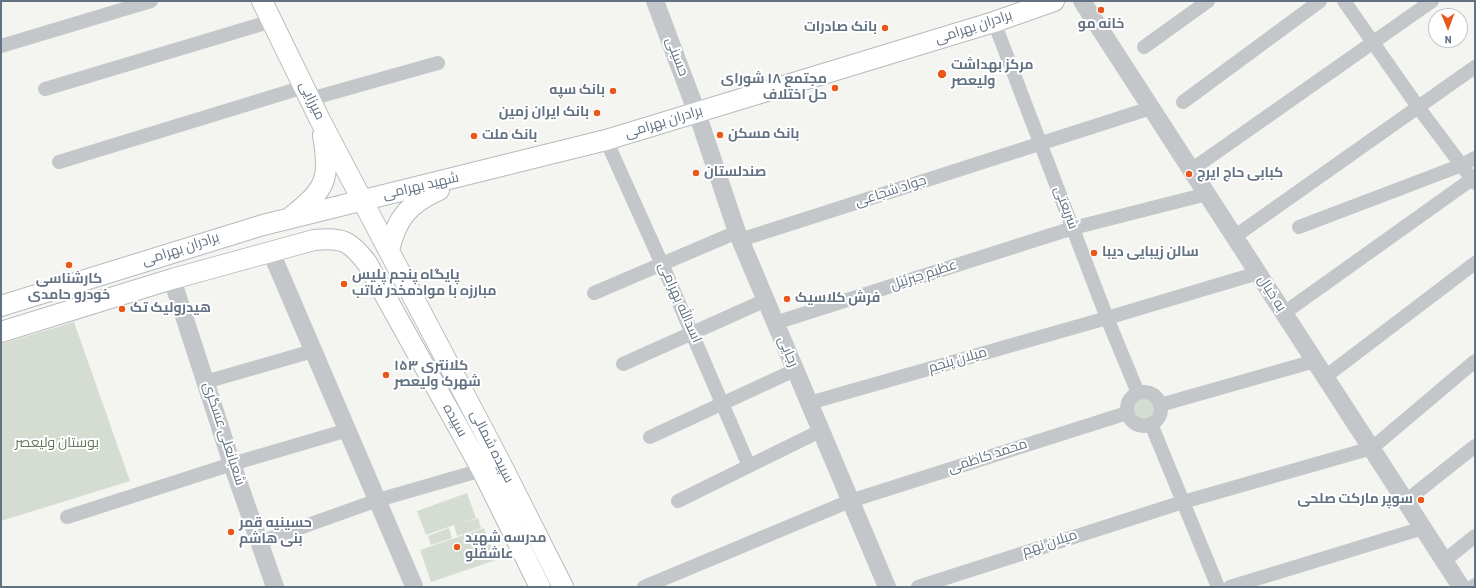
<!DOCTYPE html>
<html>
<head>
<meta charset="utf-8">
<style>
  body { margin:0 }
  #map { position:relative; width:1476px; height:588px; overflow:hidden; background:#f4f5f0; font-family:"Source Sans 3",sans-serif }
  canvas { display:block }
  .frame { position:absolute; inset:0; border:2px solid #627283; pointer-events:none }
  .north { position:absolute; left:1428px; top:8px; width:40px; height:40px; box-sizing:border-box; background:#fff; border:1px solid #c0c7cd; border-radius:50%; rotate:179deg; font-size:11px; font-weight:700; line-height:16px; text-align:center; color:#627283 }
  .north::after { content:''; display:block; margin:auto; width:14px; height:18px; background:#ea571b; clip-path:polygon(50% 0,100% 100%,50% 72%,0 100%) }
</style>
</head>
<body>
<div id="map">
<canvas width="1476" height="588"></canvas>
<div class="frame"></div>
<div class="north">N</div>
</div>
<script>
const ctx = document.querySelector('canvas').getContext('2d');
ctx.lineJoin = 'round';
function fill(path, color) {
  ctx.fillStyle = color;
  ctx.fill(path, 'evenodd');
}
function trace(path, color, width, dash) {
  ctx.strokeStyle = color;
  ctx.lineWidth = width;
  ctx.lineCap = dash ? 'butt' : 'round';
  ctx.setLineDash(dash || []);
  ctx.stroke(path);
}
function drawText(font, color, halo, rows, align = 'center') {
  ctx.font = font + ' "Source Sans 3",Cairo,sans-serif';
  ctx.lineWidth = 4;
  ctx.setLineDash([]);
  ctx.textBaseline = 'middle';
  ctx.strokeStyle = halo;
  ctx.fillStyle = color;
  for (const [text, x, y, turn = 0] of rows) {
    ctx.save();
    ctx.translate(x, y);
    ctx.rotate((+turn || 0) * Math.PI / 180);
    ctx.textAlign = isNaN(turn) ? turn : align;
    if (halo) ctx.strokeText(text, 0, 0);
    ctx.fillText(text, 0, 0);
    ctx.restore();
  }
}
fill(new Path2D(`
  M74,322L130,481L1,521V344Z
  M1129 408a14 14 0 1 1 28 0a14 14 0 1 1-28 0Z
  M467,493L476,518L455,525L478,518L481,528L457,536L454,525L426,535L417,511Z
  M449,528L452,538L431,545L428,536Z
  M484,528L496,560L431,582L420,550Z`), '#d5dcd1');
const secondary = new Path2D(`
  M262,1L320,120L500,462L563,587
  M292,216C327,188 330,179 323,135
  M389,250C397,218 408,204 439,190
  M1,306L263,225L606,140L994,22L1054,1
  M1,332L172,279L314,240C343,237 350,241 367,263L482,470L540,587`);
trace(secondary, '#b6babf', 22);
trace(new Path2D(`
  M1344,1L1418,107L1475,183
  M994,22L1107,318L1138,393
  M1,46L151,1
  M1144,47L1208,1
  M45,89L272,21
  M310,99L438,63
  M1183,102L1320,1
  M606,140L666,273L749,466
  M59,162L304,87
  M1191,170L1432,1
  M1299,227L1462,165L1475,158
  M1234,237L1475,67
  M740,240L1151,108
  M594,293L737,232
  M1284,313L1472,179
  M775,323L1073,228L1207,194
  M623,364L766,300
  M1325,377L1475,263
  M205,382L313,351
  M1127 409a17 17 0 1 1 34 0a17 17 0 1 1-34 0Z
  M809,403L1107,318L1258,273
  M1160,405L1315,361
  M1151,424L1218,587
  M650,437L795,370
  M678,501L820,431
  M1406,501L1475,446
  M67,517L232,464L348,430
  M260,542L378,500L482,470
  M1444,561L1475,536
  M644,587L850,501L1127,413
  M918,587L1183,502L1372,448L1475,361
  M1230,587L1423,528
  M1472,587L1475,585`), '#c4c7ca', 14);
trace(new Path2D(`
  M655,1L697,113L737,232L887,587
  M1082,1L1461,587
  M271,252L414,586
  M172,279L232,464L275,587`), '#c4c7ca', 18);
trace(secondary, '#fff', 20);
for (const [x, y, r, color] of [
  [1101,10,4,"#ea571b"],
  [885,28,4,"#ea571b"],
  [942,74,5,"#ea571b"],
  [835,88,4,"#ea571b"],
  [613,91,4,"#ea571b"],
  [597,113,4,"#ea571b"],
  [720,135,4,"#ea571b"],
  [474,136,4,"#ea571b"],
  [696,173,4,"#ea571b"],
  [1189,174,4,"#ea571b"],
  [1094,253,4,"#ea571b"],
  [69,265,4,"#ea571b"],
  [344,284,4,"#ea571b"],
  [787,299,4,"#ea571b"],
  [122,309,4,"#ea571b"],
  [386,375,4,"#ea571b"],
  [1421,500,4,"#ea571b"],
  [231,532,4,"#ea571b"],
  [457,547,4,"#ea571b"]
]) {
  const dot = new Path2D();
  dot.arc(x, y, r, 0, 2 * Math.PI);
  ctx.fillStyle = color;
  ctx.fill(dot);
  trace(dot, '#fff', 1.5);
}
drawText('bold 14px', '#627283', '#fff', [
  ["خانه مو",1101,25,"center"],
  ["بانک صادرات",877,28,"right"],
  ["مرکز بهداشت",951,66],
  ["ولیعصر",951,82],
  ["مجتمع ۱۸ شورای",827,80,"right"],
  ["حل اختلاف",827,96,"right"],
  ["بانک سپه",605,91,"right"],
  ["بانک ایران زمین",589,113,"right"],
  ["بانک مسکن",728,135],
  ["بانک ملت",482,136],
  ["صندلستان",704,173],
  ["کبابی حاج ایرج",1197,174],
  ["سالن زیبایی دیبا",1102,253],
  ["پایگاه پنجم پلیس",352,276],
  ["مبارزه با موادمخدر فاتب",352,292],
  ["کارشناسی",69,280,"center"],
  ["خودرو حامدی",69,296,"center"],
  ["فرش کلاسیک",795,299],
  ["هیدرولیک تک",130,309],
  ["کلانتری ۱۵۳",394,367],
  ["شهرک ولیعصر",394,383],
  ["سوپر مارکت صلحی",1413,500,"right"],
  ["حسینیه قمر",239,524],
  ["بنی هاشم",239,540],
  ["مدرسه شهید",465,539],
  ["عاشقلو",465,555]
], 'left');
drawText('14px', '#627283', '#fff', [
  ["برادران بهرامی",974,28,-18],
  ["حسینی",676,57,69],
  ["میرزایی",311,101,64],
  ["برادران بهرامی",664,123,-17],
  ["شهید بهرامی",421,187,-13],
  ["جواد شجاعی",891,192,-18],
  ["شریعتی",1065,208,69],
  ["برادران بهرامی",181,250,-18],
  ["عظیم جبرئیل",924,276,-18],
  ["به خیال",1271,294,57],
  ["اسدالله بهرامی",679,303,66],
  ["رجایی",787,352,67],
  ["میلان پنجم",958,361,-16],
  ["سپیده",454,421,61],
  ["شعبانعلی عسگری",223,434,72],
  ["سپیده شمالی",491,447,63],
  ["محمد کاظمی",988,457,-18],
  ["میلان نهم",1050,544,-18]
]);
drawText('14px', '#657961', '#fff', [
  ["بوستان ولیعصر",57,444]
]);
</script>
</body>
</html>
